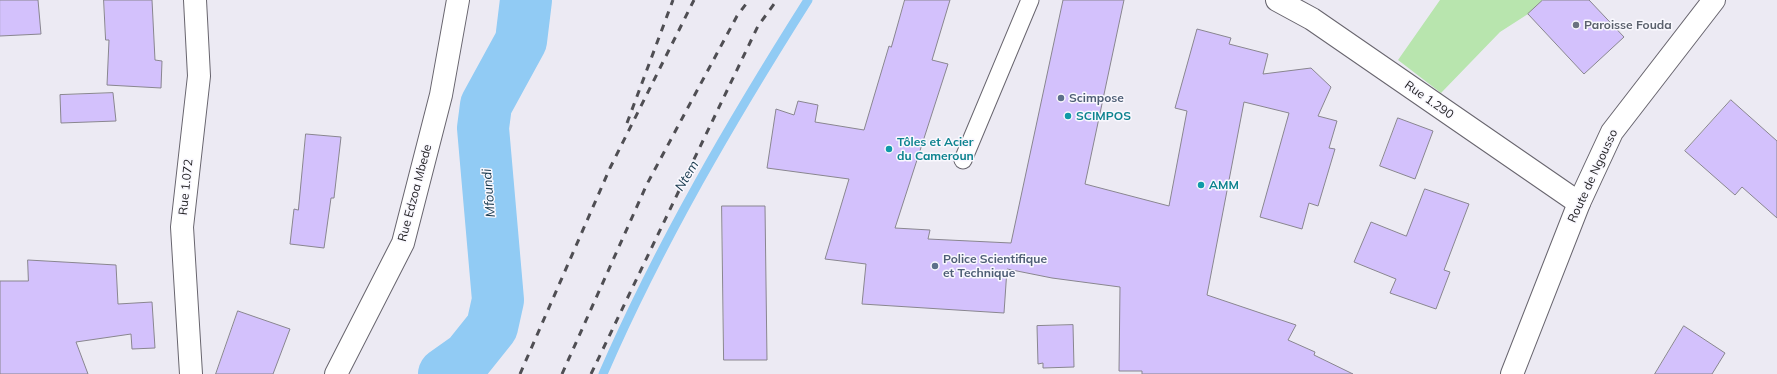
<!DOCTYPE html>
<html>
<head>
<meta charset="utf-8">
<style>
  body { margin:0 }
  canvas { display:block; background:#eceaf3 }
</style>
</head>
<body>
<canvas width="1777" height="374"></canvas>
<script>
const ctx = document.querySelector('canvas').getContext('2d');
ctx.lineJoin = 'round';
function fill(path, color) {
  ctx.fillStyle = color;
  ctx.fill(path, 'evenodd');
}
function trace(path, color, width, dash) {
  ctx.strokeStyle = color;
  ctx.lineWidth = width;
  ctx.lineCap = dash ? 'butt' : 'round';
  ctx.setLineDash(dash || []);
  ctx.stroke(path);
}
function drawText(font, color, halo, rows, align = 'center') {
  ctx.font = font + ' Mulish,sans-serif';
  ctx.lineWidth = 3;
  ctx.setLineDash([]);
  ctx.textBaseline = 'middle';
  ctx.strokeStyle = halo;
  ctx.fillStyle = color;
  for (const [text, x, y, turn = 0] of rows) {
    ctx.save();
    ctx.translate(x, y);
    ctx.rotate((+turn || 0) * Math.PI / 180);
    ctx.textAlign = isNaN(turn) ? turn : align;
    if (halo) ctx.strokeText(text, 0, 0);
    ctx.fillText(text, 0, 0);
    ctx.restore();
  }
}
fill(new Path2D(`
  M1440,0H1543L1528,14L1500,32L1441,93L1398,60Z`), '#b8e5ae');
trace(new Path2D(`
  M603,374C660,243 732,120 808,0`), '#91cbf4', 9);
trace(new Path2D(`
  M444,374L468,357L492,327L498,300L483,128L486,105L521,41L526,0`), '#91cbf4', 52);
const building = new Path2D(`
  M0,0H38L41,34L0,36Z
  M104,0H152L155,60L162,61L161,88L107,85L109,40H106Z
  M905,0H950L932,60L948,64L895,228L930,230L928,239L1011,243L1063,0H1124L1085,184L1169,206L1187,111L1175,108L1197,29L1231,38L1229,44L1268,54L1263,74L1311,68L1331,87L1318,116L1337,121L1329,148L1335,149L1318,206L1309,203L1302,229L1260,217L1289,113L1244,102L1207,295L1296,325L1288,340L1315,352L1314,355L1353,374H1142V371H1119L1120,287L1052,278L1007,269L1004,313L862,304L866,264L825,259L849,179L767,168L776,109L794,115L798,101L818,105L815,122L864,130L889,46L891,47Z
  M1543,0H1589L1624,37L1584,74L1528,14Z
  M113,93L116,121L61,123L60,95Z
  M1731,100L1777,141V218L1742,187L1735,195L1685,151Z
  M1398,118L1433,131L1415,179L1380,166Z
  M306,134L341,137L334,198H331L324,248L290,244L294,209L298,210Z
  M1425,189L1469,204L1444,270L1450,272L1436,309L1390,293L1396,279L1354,262L1371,222L1406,236Z
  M722,206H765L767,360H724Z
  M28,260L116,265L118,304L152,302L155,348L132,349L131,334L76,342L88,374H0V281H28Z
  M238,311L290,329L273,374H216Z
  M1073,325L1074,367L1043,368V363L1038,364L1037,326Z
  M1684,326L1725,353L1712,374H1655Z`);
fill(building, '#d3c1fc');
trace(building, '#89868f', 1);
const lane = new Path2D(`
  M963,160L1030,0`);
const street = new Path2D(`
  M1277,0L1312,19L1579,203
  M191,374L182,227L199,76L195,0
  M336,374L403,243L441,95L458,0`);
const secondary = new Path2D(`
  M1512,374L1579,203L1612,132L1714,0`);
trace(lane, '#68656e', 19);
trace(street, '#68656e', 24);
trace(secondary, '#68656e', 24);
trace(lane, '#fff', 17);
trace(street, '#fff', 22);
trace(secondary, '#fff', 22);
trace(new Path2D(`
  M627,123L673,0
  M520,374L610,168L694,0
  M562,374L647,184L737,16L749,0
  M591,374L758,26L777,0`), '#4f4e53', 3, [7, 7]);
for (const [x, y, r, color] of [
  [1576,25,4,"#6b7280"],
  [1061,98,4,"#5c6f8a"],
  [1068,116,4,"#0f9aa8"],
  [889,149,4,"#0f9aa8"],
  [1201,185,4,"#0f9aa8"],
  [935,266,4,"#5c6f8a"]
]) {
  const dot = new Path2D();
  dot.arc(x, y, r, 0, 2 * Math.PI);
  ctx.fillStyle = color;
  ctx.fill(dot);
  trace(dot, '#f9f8fe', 1.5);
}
drawText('bold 12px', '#5b616d', '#f9f8fe', [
  ["Paroisse Fouda",1584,25]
], 'left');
drawText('bold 12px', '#4e5e75', '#f9f8fe', [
  ["Scimpose",1069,98],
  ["Police Scientifique",943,259],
  ["et Technique",943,273]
], 'left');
drawText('12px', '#1f1e21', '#f9f8fe', [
  ["Rue 1.290",1429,100,35],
  ["Route de Ngousso",1593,176,-65],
  ["Rue 1.072",186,187,-84],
  ["Rue Edzoa Mbede",415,193,-75]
]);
drawText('bold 12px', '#0d838f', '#f9f8fe', [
  ["SCIMPOS",1076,116],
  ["Tôles et Acier",897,142],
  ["du Cameroun",897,156],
  ["AMM",1209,185]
], 'left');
drawText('italic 13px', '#16374c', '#f9f8fe', [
  ["Ntem",687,176,-59],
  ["Mfoundi",489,193,-95]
]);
</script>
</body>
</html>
